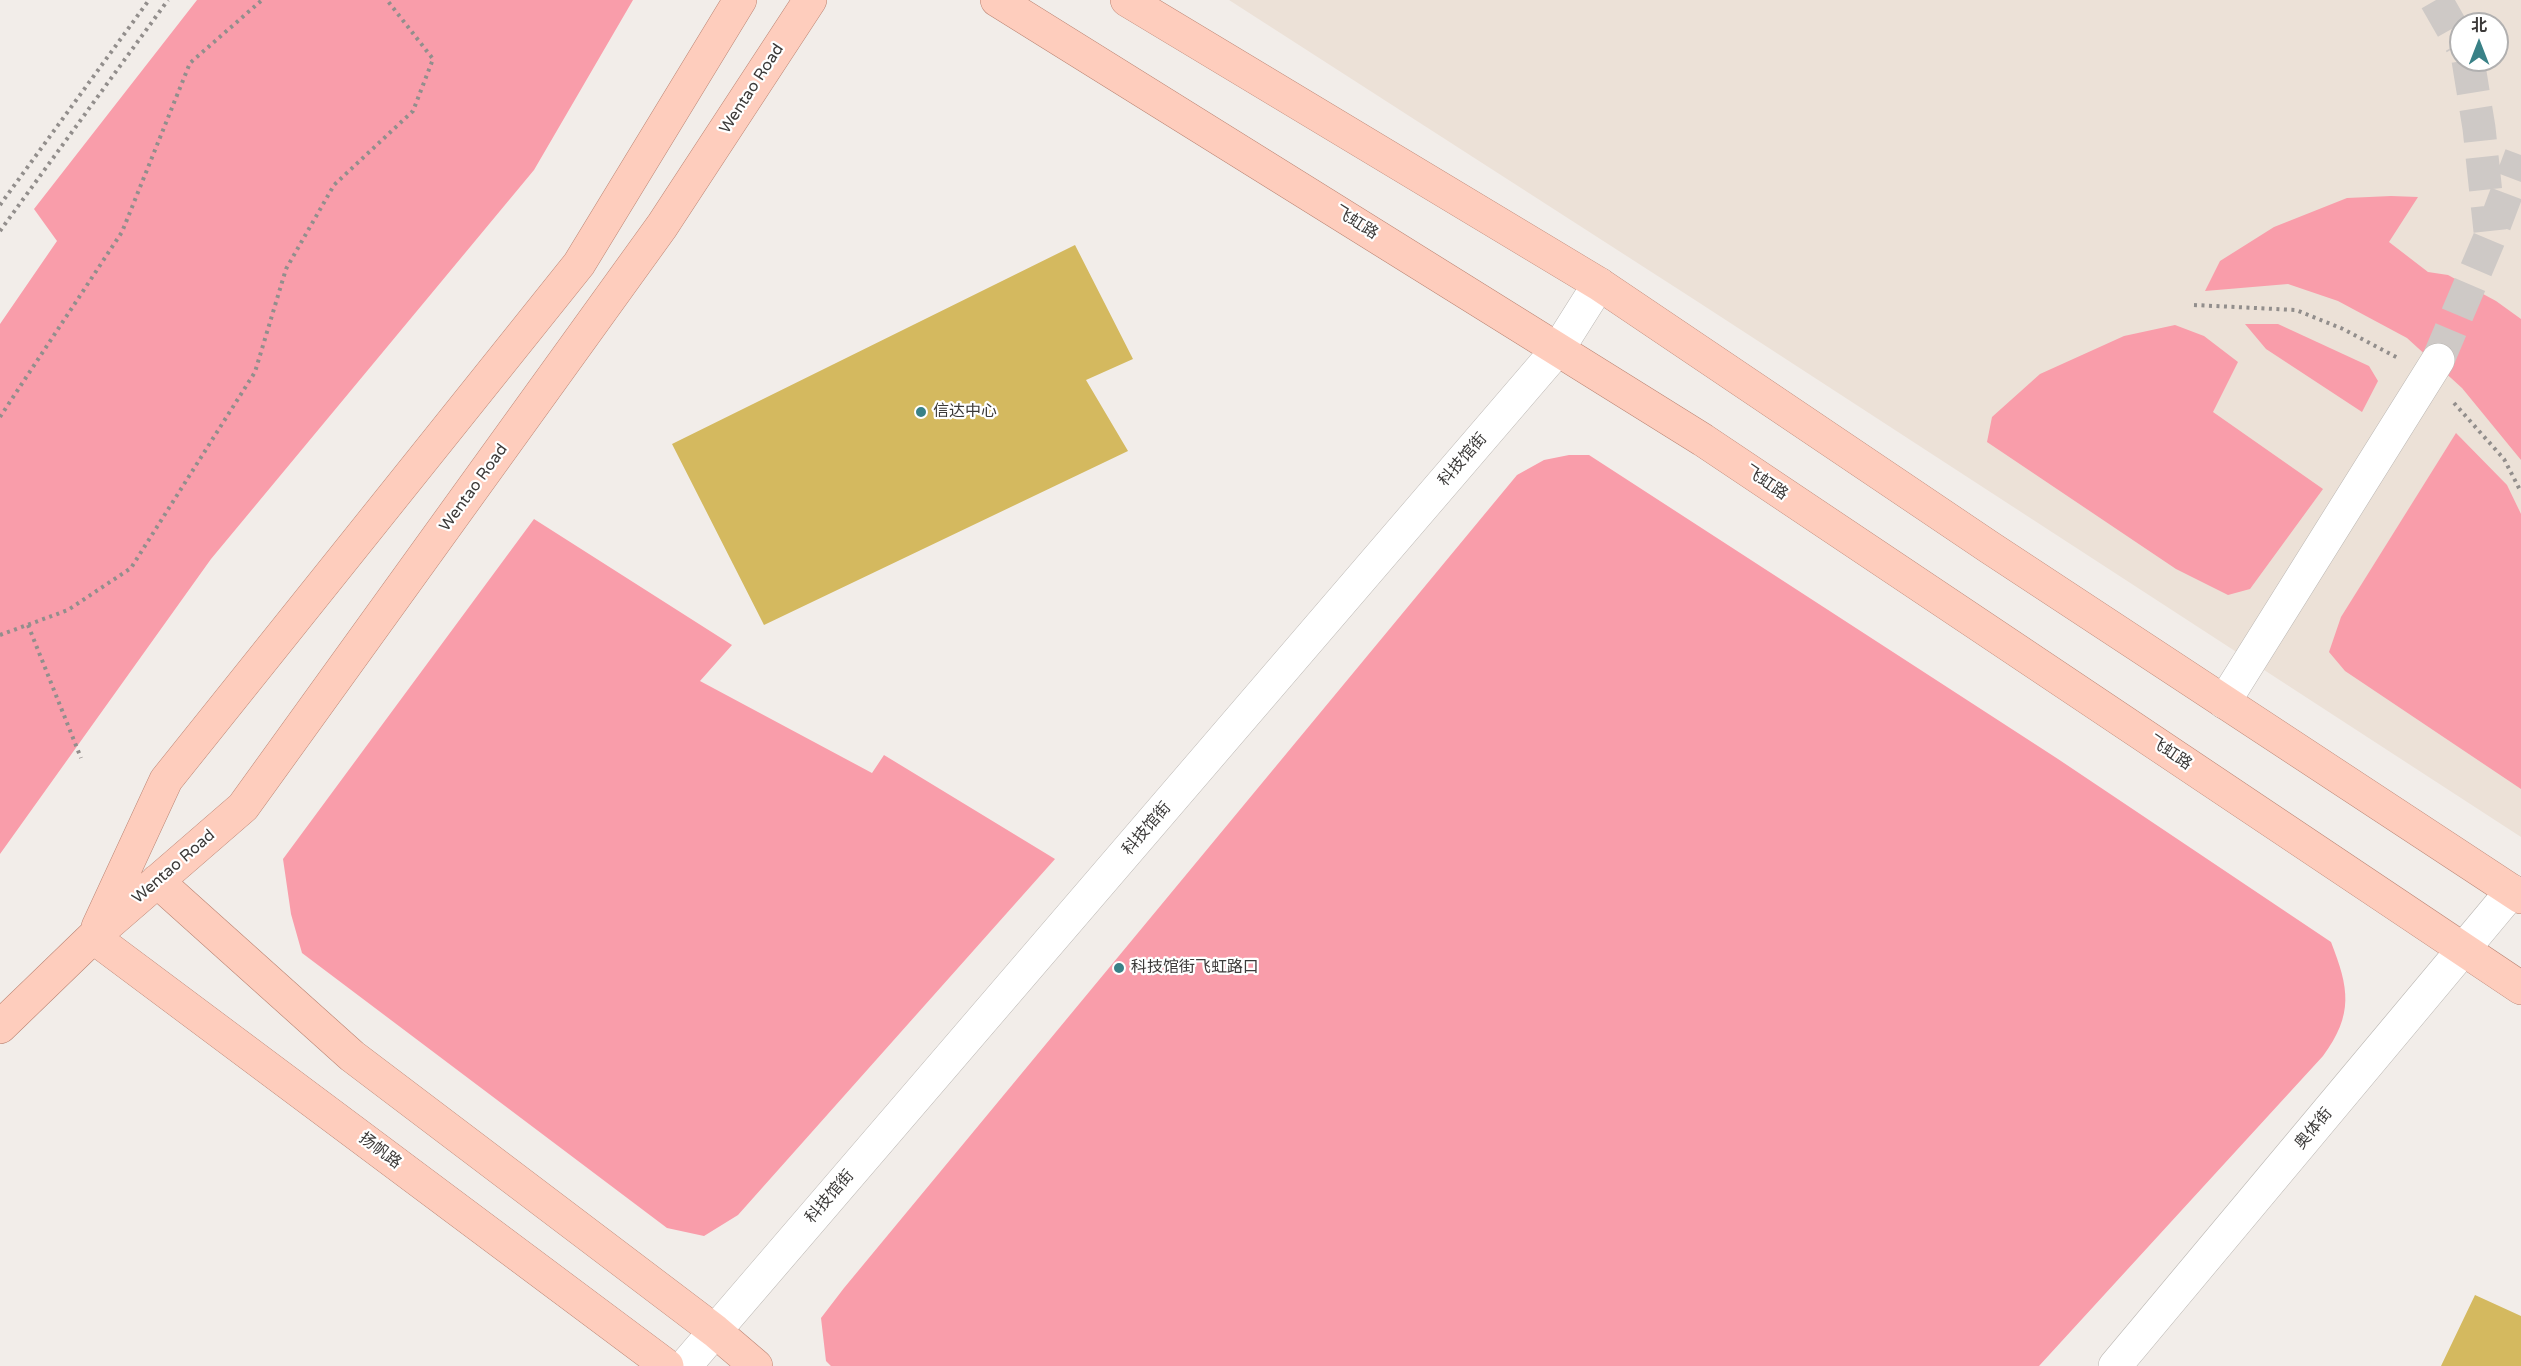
<!DOCTYPE html>
<html>
<head>
<meta charset="utf-8">
<style>
  body { margin:0 }
  #map { position:relative; width:2521px; height:1366px; overflow:hidden; background:#f2ede9; font-family:"Varela Round","Noto Sans SC",sans-serif }
  canvas { display:block }
  .north { position:absolute; left:2449px; top:12px; width:60px; height:60px; box-sizing:border-box; background:#fff; border:2px solid #b1b0b0; border-radius:50%; rotate:0deg; font-size:16px; font-weight:700; line-height:24px; text-align:center; color:#3c3a39 }
  .north::after { content:''; display:block; margin:auto; width:21px; height:27px; background:#398187; clip-path:polygon(50% 0,100% 100%,50% 72%,0 100%) }
</style>
</head>
<body>
<div id="map">
<canvas width="2521" height="1366"></canvas>
<div class="north">北</div>
</div>
<script>
const ctx = document.querySelector('canvas').getContext('2d');
ctx.lineJoin = 'round';
function fill(path, color) {
  ctx.fillStyle = color;
  ctx.fill(path, 'evenodd');
}
function trace(path, color, width, dash) {
  ctx.strokeStyle = color;
  ctx.lineWidth = width;
  ctx.lineCap = dash ? 'butt' : 'round';
  ctx.setLineDash(dash || []);
  ctx.stroke(path);
}
function drawText(font, color, halo, rows, align = 'center') {
  ctx.font = font + ' "Varela Round","Noto Sans SC",sans-serif';
  ctx.lineWidth = 4.5;
  ctx.setLineDash([]);
  ctx.textBaseline = 'middle';
  ctx.strokeStyle = halo;
  ctx.fillStyle = color;
  for (const [text, x, y, turn = 0] of rows) {
    ctx.save();
    ctx.translate(x, y);
    ctx.rotate((+turn || 0) * Math.PI / 180);
    ctx.textAlign = isNaN(turn) ? turn : align;
    if (halo) ctx.strokeText(text, 0, 0);
    ctx.fillText(text, 0, 0);
    ctx.restore();
  }
}
fill(new Path2D(`
  M1229,0H2521V837L1695,300ZM2461,24H2497V60H2461Z`), '#ece1d7');
fill(new Path2D(`
  M197,0H633L534,170L211,559L0,854V324L57,241L34,209Z
  M2391,196L2418,197L2389,242L2428,272L2448,275L2496,301L2521,319V460L2462,388L2407,338L2338,301L2288,284L2205,291L2220,261L2274,227L2347,198Z
  M2245,324H2278L2369,366L2378,381L2362,412L2266,349Z
  M2175,325L2204,336L2238,362L2213,412L2323,489L2250,589L2228,595L2176,569L1987,442L1992,417L2040,374L2124,336Z
  M2456,433L2507,485L2521,514V789L2345,671L2329,652L2341,617Z
  M1569,455H1589L2058,759L2331,942C2349,988 2354,1014 2323,1056L2039,1366H831L826,1361L821,1318L844,1288L1517,475L1544,460Z
  M534,519L732,645L700,681L872,773L884,755L1055,859L738,1215L704,1236L667,1228L302,953L291,914L283,859Z`), '#f99daa');
fill(new Path2D(`
  M1075,245L1133,359L1086,380L1128,451L764,625L672,444Z
  M2475,1295L2521,1316V1366H2441Z`), '#d4b95f');
trace(new Path2D(`
  M2436,0L2461,44
  M2468,60L2479,128L2490,231
  M2438,360L2490,237L2521,155`), '#cec9c6', 33, [33, 16]);
const minor = new Path2D(`
  M2224,702L2438,360
  M685,1366L1558,349L1599,284
  M2115,1366L2512,891`);
const major = new Path2D(`
  M997,0L1703,440L2521,988
  M1127,0L1599,284L1989,547L2521,897
  M157,881L352,1056L715,1331L756,1366
  M98,927L166,780L579,264L740,0
  M93,937L667,1366
  M0,1027L93,937L243,807L662,226L810,0`);
trace(minor, '#bab6b2', 34);
trace(major, '#ba8372', 34);
trace(new Path2D(`
  M0,205L149,0
  M0,231L168,0
  M2194,305L2296,310L2343,329L2398,358
  M2454,403L2504,459L2521,492
  M0,417L122,232L190,63L262,0
  M28,625L81,758
  M0,635L68,610L131,568L255,372L286,269L334,185L413,111L433,59L387,0`), '#928e8c', 4, [3, 4.5]);
trace(minor, '#fff', 33);
trace(major, '#fecdbd', 33);
for (const [x, y, r, color] of [
  [921,412,6,"#398187"],
  [1119,968,6,"#398187"]
]) {
  const dot = new Path2D();
  dot.arc(x, y, r, 0, 2 * Math.PI);
  ctx.fillStyle = color;
  ctx.fill(dot);
  trace(dot, '#fff', 2);
}
drawText('16px', '#3c3a39', '#fff', [
  ["Wentao Road",752,89,-57],
  ["飞虹路",1356,223,32],
  ["科技馆街",1463,460,-49],
  ["飞虹路",1766,483,34],
  ["Wentao Road",474,488,-54],
  ["飞虹路",2170,753,34],
  ["科技馆街",1147,829,-49],
  ["Wentao Road",174,867,-41],
  ["奥体街",2314,1129,-50],
  ["扬帆路",380,1151,37],
  ["科技馆街",830,1197,-49]
]);
drawText('16px', '#3c3a39', '#fff', [
  ["信达中心",933,412],
  ["科技馆街飞虹路口",1131,968]
], 'left');
</script>
</body>
</html>
